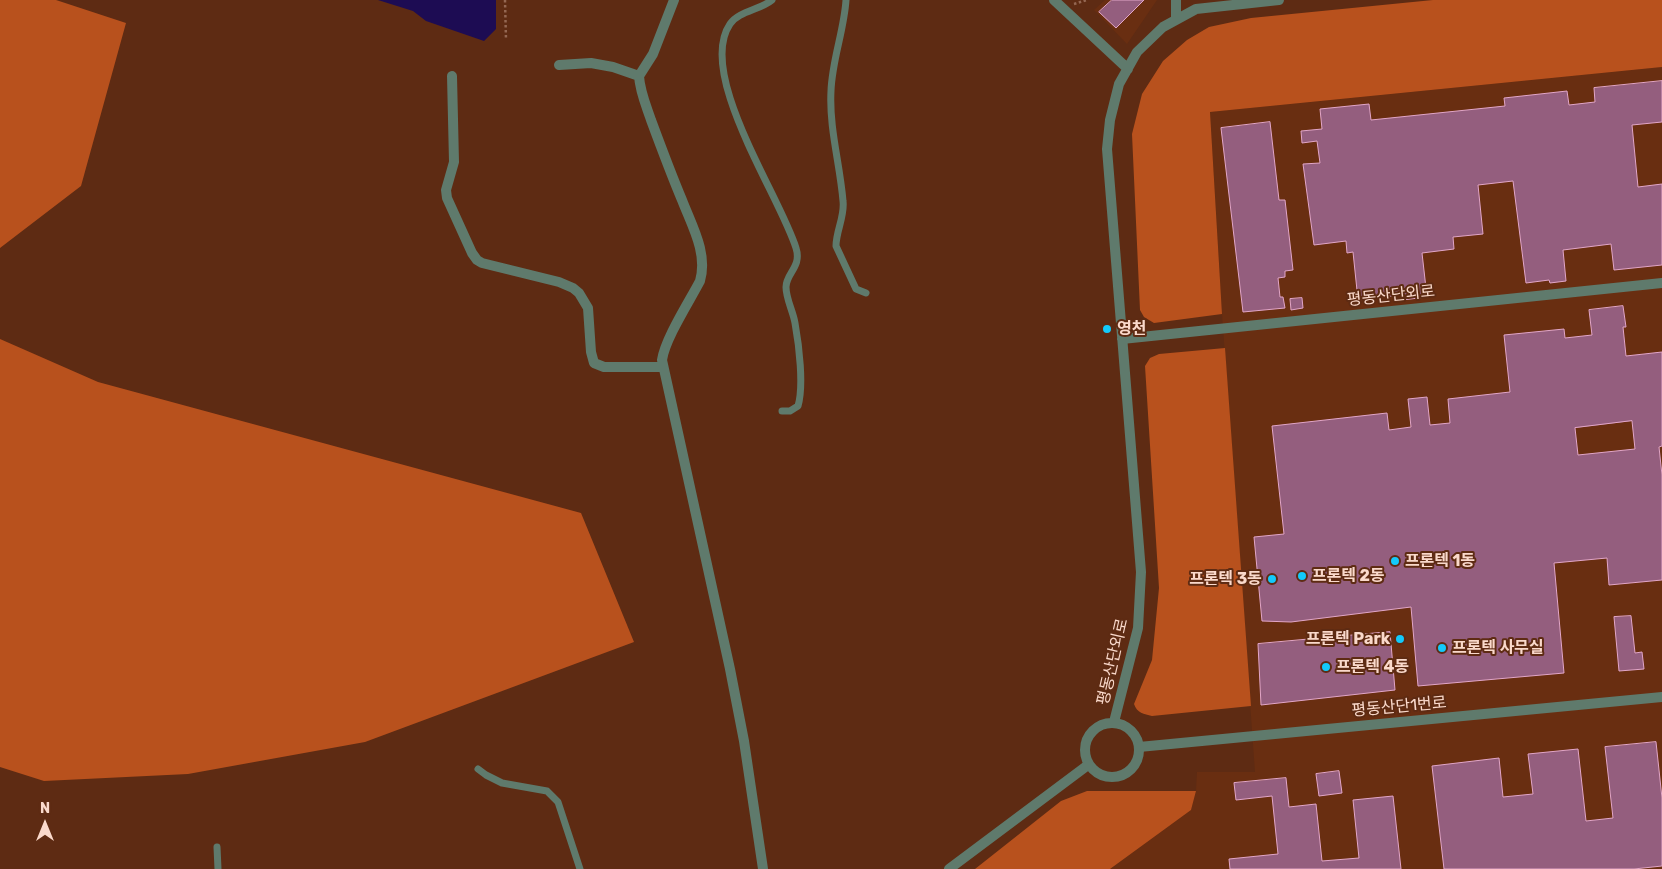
<!DOCTYPE html>
<html>
<head>
<meta charset="utf-8">
<style>
  body { margin:0 }
  #map { position:relative; width:1662px; height:869px; overflow:hidden; background:#5e2b13; font-family:Rubik,sans-serif }
  canvas { display:block }
  .north { position:absolute; left:20px; top:799px; width:50px; height:50px; -webkit-text-stroke:4px #5e2b13; paint-order:stroke; rotate:0deg; font-size:14px; font-weight:700; line-height:20px; text-align:center; color:#fad9cb }
  .north::after { content:''; display:block; margin:auto; width:18px; height:22px; background:#fad9cb; clip-path:polygon(50% 0,100% 100%,50% 72%,0 100%) }
</style>
</head>
<body>
<div id="map">
<canvas width="1662" height="869"></canvas>
<div class="north">N</div>
</div>
<script>
const ctx = document.querySelector('canvas').getContext('2d');
ctx.lineJoin = 'round';
function fill(path, color) {
  ctx.fillStyle = color;
  ctx.fill(path, 'evenodd');
}
function trace(path, color, width, dash) {
  ctx.strokeStyle = color;
  ctx.lineWidth = width;
  ctx.lineCap = dash ? 'butt' : 'round';
  ctx.setLineDash(dash || []);
  ctx.stroke(path);
}
function drawText(font, color, halo, rows, align = 'center') {
  ctx.font = font + ' Rubik,"Noto Sans KR",sans-serif';
  ctx.lineWidth = 4;
  ctx.setLineDash([]);
  ctx.textBaseline = 'middle';
  ctx.strokeStyle = halo;
  ctx.fillStyle = color;
  for (const [text, x, y, turn = 0] of rows) {
    ctx.save();
    ctx.translate(x, y);
    ctx.rotate((+turn || 0) * Math.PI / 180);
    ctx.textAlign = isNaN(turn) ? turn : align;
    if (halo) ctx.strokeText(text, 0, 0);
    ctx.fillText(text, 0, 0);
    ctx.restore();
  }
}
fill(new Path2D(`
  M1105,0H1157L1127,44L1094,10Z
  M1662,67V869H1110L1191,810L1196,791L1197,772H1255L1222,314L1210,112Z`), '#692e11');
fill(new Path2D(`
  M0,0H56L126,23L81,186L0,248Z
  M1433,0H1662V67L1210,112L1222,314L1154,323L1144,317L1140,310L1132,134L1142,94L1163,61L1187,40L1209,27L1251,18Z
  M0,339L98,382L581,513L634,642L365,742L188,774L44,781L0,767Z
  M1225,348L1251,706L1152,716C1144,714 1137,713 1134,704L1152,660L1159,588L1145,366L1150,358L1159,354Z
  M1087,791H1196L1191,810L1110,869H975L1061,801Z`), '#b8511d');
fill(new Path2D(`
  M378,0H496V29L484,41L426,21L413,11Z`), '#1d0c53');
const building = new Path2D(`
  M1112,0H1144L1116,28L1099,12Z
  M1662,81V122L1632,125L1638,187L1662,184V265L1614,270L1611,244L1563,250L1566,281L1550,283L1549,280L1526,283L1513,181L1478,185L1483,234L1453,237L1454,249L1422,253L1427,297L1402,300L1401,295L1358,300L1353,252L1347,253L1346,241L1314,245L1303,164L1320,163L1317,141L1302,143L1301,131L1322,129L1320,109L1369,104L1371,120L1505,106L1504,98L1567,91L1569,105L1595,102L1594,88Z
  M1270,122L1279,200H1285L1293,270L1285,271V277L1278,278L1280,297H1283L1285,308L1243,312L1221,128Z
  M1302,298L1303,308L1291,310L1290,299Z
  M1623,306L1626,327H1623L1626,356L1662,352V446L1659,447L1662,475V580L1609,585L1607,558L1554,563L1564,673L1418,686L1411,607L1291,622L1262,621L1254,537L1284,534L1272,426L1387,413L1389,430L1411,427L1408,399L1427,397L1430,425L1450,423L1448,399L1510,392L1504,335L1564,329L1565,338L1592,335L1589,310ZM1632,421L1635,449L1578,455L1575,428Z
  M1631,616L1635,653L1642,652L1644,669L1619,671L1614,617Z
  M1390,632L1395,690L1261,705L1258,644Z
  M1656,742L1662,798V866L1634,869H1444L1432,766L1499,758L1503,797L1533,794L1528,754L1578,749L1586,821L1613,818L1605,747Z
  M1339,771L1342,793L1319,796L1316,774Z
  M1286,778L1289,807L1316,804L1322,861L1359,858L1353,800L1393,796L1401,869H1230L1229,859L1278,854L1272,796L1236,800L1234,783Z`);
fill(building, '#945e7e');
trace(building, '#e2a6c8', 1);
trace(new Path2D(`
  M505,0L506,40
  M1074,4L1087,0`), '#946752', 2.5, [2.5, 2.5]);
trace(new Path2D(`
  M772,0C760,10 739,11 730,24C696,74 780,196 796,248C802,267 786,273 786,287C786,299 793,311 795,323C799,345 804,386 798,406L790,411H782
  M846,0C844,31 832,60 831,91C829,128 840,164 843,201C845,216 836,231 836,246L856,289L866,293
  M478,769L486,775L502,783L547,791L558,802L580,869
  M217,847L218,869`), '#5f7a6c', 7);
trace(new Path2D(`
  M1054,0L1128,69
  M1176,0V19
  M559,65L591,63L613,67L639,76
  M452,76L454,162L446,190L447,198L472,253L477,260L482,263L559,282L573,288L579,293L588,308L591,352L594,363L604,367H663
  M639,76C640,92 646,105 651,120C661,147 671,174 682,200C692,226 708,253 700,281C689,302 665,339 662,360L730,669L744,741L763,869
  M639,76L653,54L674,0
  M1122,339L1662,283
  M1114,722L1138,628L1141,572L1107,149L1110,120L1119,84L1137,52L1163,27L1196,9L1279,0
  M1085 750a27 27 0 1 1 54 0a27 27 0 1 1-54 0Z`), '#5f7a6c', 10);
trace(new Path2D(`
  M1139,747L1662,697
  M949,869L1088,765`), '#5f7a6c', 10);
for (const [x, y, r, color] of [
  [1107,329,5,"#13cafb"],
  [1395,561,5,"#13cafb"],
  [1302,576,5,"#13cafb"],
  [1272,579,5,"#13cafb"],
  [1400,639,5,"#13cafb"],
  [1442,648,5,"#13cafb"],
  [1326,667,5,"#13cafb"]
]) {
  const dot = new Path2D();
  dot.arc(x, y, r, 0, 2 * Math.PI);
  ctx.fillStyle = color;
  ctx.fill(dot);
  trace(dot, '#5e2b13', 2);
}
drawText('16px', '#fad9cb', '#5e2b13', [
  ["평동산단외로",1391,296,-6],
  ["평동산단외로",1113,662,-77],
  ["평동산단1번로",1399,707,-5]
]);
drawText('bold 16px', '#fad9cb', '#5e2b13', [
  ["영천",1117,329],
  ["프론텍 1동",1405,561],
  ["프론텍 2동",1312,576],
  ["프론텍 3동",1262,579,"right"],
  ["프론텍 Park",1390,639,"right"],
  ["프론텍 사무실",1452,648],
  ["프론텍 4동",1336,667]
], 'left');
</script>
</body>
</html>
